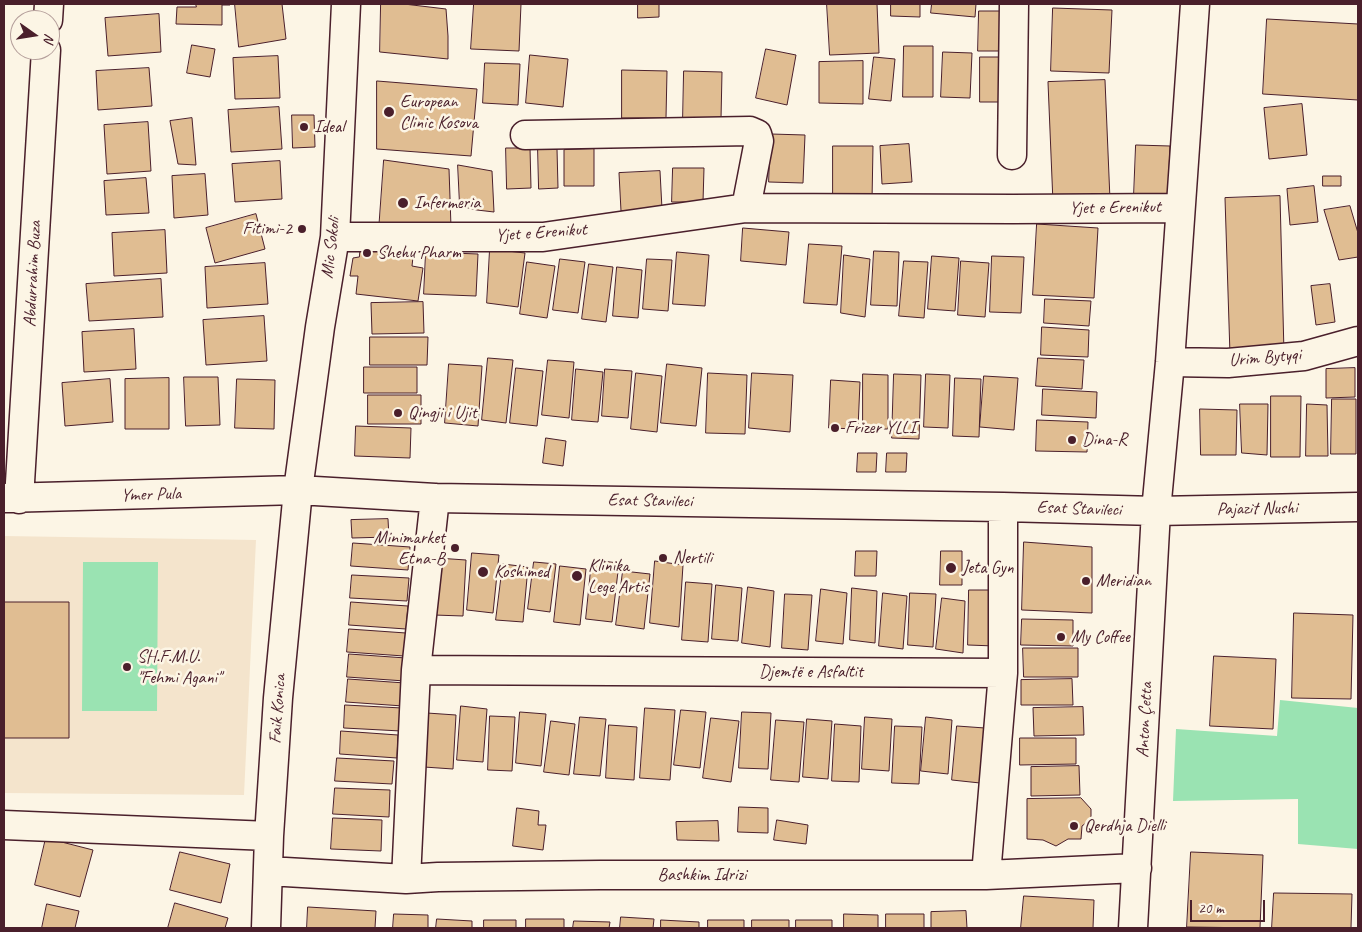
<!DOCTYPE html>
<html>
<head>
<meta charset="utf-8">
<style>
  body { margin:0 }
  #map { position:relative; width:1362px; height:932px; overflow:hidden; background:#fcf5e5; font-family:Caveat,sans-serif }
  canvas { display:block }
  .frame { position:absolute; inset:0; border:5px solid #4a1f2b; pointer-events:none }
  .north { position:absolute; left:10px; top:10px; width:50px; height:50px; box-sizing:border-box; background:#fcf5e5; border:1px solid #b59f9b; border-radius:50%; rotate:103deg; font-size:14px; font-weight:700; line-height:20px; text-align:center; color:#4a1f2b }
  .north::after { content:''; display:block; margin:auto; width:18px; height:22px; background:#4a1f2b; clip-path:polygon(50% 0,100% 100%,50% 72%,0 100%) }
  .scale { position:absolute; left:1190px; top:900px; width:75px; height:22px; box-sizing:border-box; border:2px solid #4a1f2b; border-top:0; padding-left:6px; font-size:15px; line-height:18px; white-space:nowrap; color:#4a1f2b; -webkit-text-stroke:4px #fcf5e5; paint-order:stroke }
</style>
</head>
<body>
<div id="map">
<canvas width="1362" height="932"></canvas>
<div class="frame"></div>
<div class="north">N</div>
<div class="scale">20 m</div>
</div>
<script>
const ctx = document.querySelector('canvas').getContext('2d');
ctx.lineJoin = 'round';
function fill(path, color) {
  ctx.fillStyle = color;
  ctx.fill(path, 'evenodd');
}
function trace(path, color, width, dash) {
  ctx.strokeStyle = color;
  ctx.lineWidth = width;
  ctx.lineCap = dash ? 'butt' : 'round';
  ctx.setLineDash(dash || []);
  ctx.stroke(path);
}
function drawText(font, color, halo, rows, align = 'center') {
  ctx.font = font + ' Caveat,sans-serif';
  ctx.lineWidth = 5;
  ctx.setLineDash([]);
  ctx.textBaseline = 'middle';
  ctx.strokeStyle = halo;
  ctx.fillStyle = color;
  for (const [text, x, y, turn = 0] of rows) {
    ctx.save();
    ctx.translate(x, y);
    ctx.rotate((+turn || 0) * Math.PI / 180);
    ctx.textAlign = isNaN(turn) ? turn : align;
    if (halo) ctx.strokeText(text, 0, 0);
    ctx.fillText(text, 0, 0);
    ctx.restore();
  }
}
fill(new Path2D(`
  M4,536L256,540L244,795L4,793Z`), '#f4e4cc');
fill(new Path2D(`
  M83,562H158L157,711H82Z
  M1280,700L1358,708V849L1298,844V799L1173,801L1176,729L1277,736Z`), '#9ae3b2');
const building = new Path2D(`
  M196,4H230V5H222V25L176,24L177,7H196Z
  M235,4H282L286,39L239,47Z
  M381,4H404L446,9L448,36V59L380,52Z
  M474,4H521L519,51L471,49Z
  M638,4H659V17L638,18Z
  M827,4H877L879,53L830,55Z
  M891,4H920V17L891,16Z
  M932,4H976L975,17L931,13Z
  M1053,8L1112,10L1109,73L1051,71Z
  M979,11H1006L1005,51H978Z
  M159,14L161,52L108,56L105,18Z
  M1267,19L1358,24V100L1263,94Z
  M192,45L215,49L210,77L187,73Z
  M904,46H933V97H903Z
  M766,49L796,55L787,105L756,98Z
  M943,52L972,53L970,98L941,97Z
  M530,55L568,59L563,107L526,103Z
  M278,56L280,98L235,99L233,58Z
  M874,57L895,59L891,101L869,99Z
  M980,57H1009V102H980Z
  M863,61V104L819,103V62Z
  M485,63L520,64L518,105L483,103Z
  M149,68L152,106L98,110L96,71Z
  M622,70L667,71L666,118H622Z
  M684,71L722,72L721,119H683Z
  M1105,80L1110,200L1053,203L1048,82Z
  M377,81L477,89L471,156L377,149Z
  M1302,104L1307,155L1269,159L1264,108Z
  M279,107L282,149L231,152L228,110Z
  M292,115H314L315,147L293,148Z
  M192,118L196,165L178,164L170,121Z
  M148,122L151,171L107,174L104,125Z
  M771,134L805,135L803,183L769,182Z
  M909,144L912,182L882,184L880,146Z
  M1136,145L1170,146L1168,197L1134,195Z
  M833,146H873L872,201H833Z
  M506,148H530L531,188L507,189Z
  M538,149H557L558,188L539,189Z
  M594,149V186H564V150Z
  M384,160L449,169L451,227L379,230Z
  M280,161L282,199L235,202L232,164Z
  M458,165L492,171L494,212L477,210L460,206Z
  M673,168H704L703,202H672Z
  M660,171L662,209L621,211L619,173Z
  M205,174L208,215L174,218L172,176Z
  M1323,176H1341V186H1323Z
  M146,178L149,213L106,215L104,181Z
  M1314,186L1318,222L1290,225L1287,189Z
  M1280,196L1284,353L1230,355L1225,198Z
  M1350,206L1358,233V257L1339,260L1324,210Z
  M256,214L265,249L215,263L206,228Z
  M1037,224L1098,228L1094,298L1033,295Z
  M743,228L789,232L786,265L741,261Z
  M165,230L167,273L114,276L112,233Z
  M361,241L414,248L412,266L423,268L418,301L356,294L358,276H350L353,258L359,257Z
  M809,244L842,246L837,305L804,303Z
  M490,249L525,253L518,307L487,303Z
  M874,251L899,252L897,306L871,305Z
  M426,252L478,254L476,296L424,294Z
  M677,252L709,255L705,306L673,304Z
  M844,255L870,259L865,317L841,313Z
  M932,256L959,258L955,311L928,309Z
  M992,256L1024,257L1021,313L990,312Z
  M560,259L585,262L578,313L553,310Z
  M647,259L672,260L668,311L643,309Z
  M904,261L928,262L924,318L899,316Z
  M961,261L989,263L985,317L958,315Z
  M527,262L555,266L547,318L520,314Z
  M265,263L268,304L207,308L205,267Z
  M589,264L613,267L606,322L582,319Z
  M617,267L642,270L638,318L613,316Z
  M161,279L163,317L89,321L86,284Z
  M1330,284L1335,322L1316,325L1311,286Z
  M1045,299L1091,301L1089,326L1044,323Z
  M423,302L424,333L372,334L371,303Z
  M264,316L267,361L206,365L203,320Z
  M1042,327L1089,330L1088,357L1041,355Z
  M134,329L136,369L84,372L82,332Z
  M370,337H428L427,365H370Z
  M488,358L513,360L506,423L482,420Z
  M1038,358L1084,360L1082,389L1036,386Z
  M548,360L574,362L569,418L542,415Z
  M449,364L482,366L478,426L445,423Z
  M667,364L702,368L696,426L661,423Z
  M364,367H417V393H364Z
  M516,368L543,371L537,426L510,423Z
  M1355,368V397L1326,398V369Z
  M576,369L603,372L598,422L572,420Z
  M605,369L632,371L628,418L602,416Z
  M636,373L662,376L657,432L631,429Z
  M708,373L747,375L745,434L706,433Z
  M752,373L793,375L790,432L749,428Z
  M863,374L888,375V429H863Z
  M894,374L921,375L919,439L892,438Z
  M926,374L950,375L948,428L924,427Z
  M984,376L1018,378L1014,430L980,427Z
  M184,377H218L220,425L186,426Z
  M169,378V429H125V379Z
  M955,378L981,379L979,437L953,436Z
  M110,379L113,422L65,426L62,383Z
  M237,379L275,380L274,429L235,428Z
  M831,380L860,382L858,429L829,428Z
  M1043,389L1097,392L1096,418L1042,415Z
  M368,395H421V424H368Z
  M1271,396H1301L1300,457H1271Z
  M1332,399H1356V454H1331Z
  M1240,404H1268L1267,455L1242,453Z
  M1307,404L1327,405L1328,456H1306Z
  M1200,409L1237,410L1236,455H1201Z
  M1037,420L1088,422L1087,452L1036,451Z
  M356,426L411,428L410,458L355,456Z
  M546,438L566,441L563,466L543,463Z
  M858,453H877L876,472H857Z
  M887,453H907L906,472H886Z
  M388,519L389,537L352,538L351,520Z
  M1024,542L1092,547V613L1022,610Z
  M353,543L410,547L408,570L351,566Z
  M856,551H877L876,576H855Z
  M941,551H962V585H940Z
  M472,553L499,555L493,613L467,610Z
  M437,558L466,560L463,616L434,615Z
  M592,560L619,563L612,622L586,619Z
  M655,561L683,565L679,627L650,623Z
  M534,562L556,564L550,612L528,609Z
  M503,564L528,567L523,622L496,620Z
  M560,566L586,569L580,625L554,622Z
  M623,571L650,574L644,629L616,625Z
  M352,575L409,578L407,601L350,598Z
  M686,582L712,584L708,642L682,640Z
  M716,585L742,588L738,641L712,639Z
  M748,587L774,591L770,647L742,643Z
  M852,588L877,591L875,643L850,640Z
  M821,589L847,593L843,644L816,641Z
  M969,590H996L995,646L968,645Z
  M883,593L907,596L903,649L879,646Z
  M910,593L936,594L933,647L908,645Z
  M785,594L812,595L808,650L782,648Z
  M942,598L965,601L963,653L936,649Z
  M4,602H69V738H4Z
  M351,602L408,606L406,629L349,625Z
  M1294,613L1353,615L1351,699L1292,698Z
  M1022,619L1073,620V646L1021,645Z
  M349,629L406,633L404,656L347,652Z
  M1023,648H1078V677H1024Z
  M349,654L406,658L405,681L347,677Z
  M1214,656L1276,659L1273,729L1210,726Z
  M348,679L405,683L403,706L346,702Z
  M1072,679L1073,705H1021V680Z
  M345,705L402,708L401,731L344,728Z
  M461,706L487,709L483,762L457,760Z
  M1083,707L1084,735L1034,736L1033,708Z
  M645,708L675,710L670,780L640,778Z
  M681,710L706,712L700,768L674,765Z
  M520,712L546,714L541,766L516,763Z
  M742,712L771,713L768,769L739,768Z
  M427,713L456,715L453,769L424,767Z
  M490,716L515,717L512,771L488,770Z
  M580,717L606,719L600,776L574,774Z
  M865,717L892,719L889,771L862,769Z
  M926,717L952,720L948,774L921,771Z
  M711,718L739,721L731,782L703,778Z
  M807,719L832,721L828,779L803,777Z
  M776,720L804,722L799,782L771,780Z
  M551,721L575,724L569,775L544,772Z
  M835,724L861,726L859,782L832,781Z
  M609,725L637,727L634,780L606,778Z
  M895,726L922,727L919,784L892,783Z
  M957,726L985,728L980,783L952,780Z
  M341,731L398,735L397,758L340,754Z
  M1020,738H1076V764L1020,765Z
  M337,758L394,761L392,784L335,781Z
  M1079,766L1080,795L1031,796V767Z
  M335,788L390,790L389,817L333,814Z
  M1081,798L1091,809V819L1082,826L1081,839H1068L1056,846L1043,840L1027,839V799Z
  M739,807L768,808V833L738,832Z
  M517,808L539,811L538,825H546L543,850L513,846Z
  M333,818L382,820L381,851L331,849Z
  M777,820L808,825L806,844L774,840Z
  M718,821L719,841L677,840L676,822Z
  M46,838L93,850L80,897L35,885Z
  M180,852L230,864L221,903L170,890Z
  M1191,852L1263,855L1260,928L1187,927Z
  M1274,893L1352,894L1351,928H1272Z
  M1024,896L1094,900L1093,928H1021Z
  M175,903L228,918L225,928H168Z
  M47,904L79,911L75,928H42Z
  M308,907L376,911L375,928H307Z
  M966,911L967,928H931V912Z
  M394,914L428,915V928H393Z
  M844,914L878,915V928H844Z
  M886,914H924V928H886Z
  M621,917L654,919L653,928H620Z
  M437,919L472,921V928H436Z
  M526,919H564V928H526Z
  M484,920H516V928H484Z
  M661,920L699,922V928H661Z
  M708,920H744V928H708Z
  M752,920H789V928H752Z
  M796,920H832V928H796Z
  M574,921L610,922L609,928H573Z`);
fill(building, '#e0bd92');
trace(building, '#4a1f2b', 1);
const minor = new Path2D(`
  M48,20L49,4
  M525,135L750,131L757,134L759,141L746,208
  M1012,155L1014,4
  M335,237H543L746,208L1013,209L1180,208
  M1170,362L1228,363L1304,356L1358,341
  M4,498L298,490L435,498L1003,507L1156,511L1358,507
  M19,499L46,50
  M1003,507V673
  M416,670L1003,673L986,875
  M4,825L269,836
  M268,871L406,879L438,877L600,875H986L1137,868
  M406,879L416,670L435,498
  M266,928L269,836L278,698L298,490L320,327L335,237L346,4
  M1133,928L1156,511L1170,362L1195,4`);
trace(minor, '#4a1f2b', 31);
trace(minor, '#fcf5e5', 28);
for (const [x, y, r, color] of [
  [389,112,6,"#4a1f2b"],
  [304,127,5,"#4a1f2b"],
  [403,203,6,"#4a1f2b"],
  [302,229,5,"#4a1f2b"],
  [367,253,5,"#4a1f2b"],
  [398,413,5,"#4a1f2b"],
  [835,428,5,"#4a1f2b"],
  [1072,440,5,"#4a1f2b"],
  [455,548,5,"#4a1f2b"],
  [663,558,5,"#4a1f2b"],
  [951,568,6,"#4a1f2b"],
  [483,572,6,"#4a1f2b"],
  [577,576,6,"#4a1f2b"],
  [1086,581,5,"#4a1f2b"],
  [1061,637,5,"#4a1f2b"],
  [127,667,5,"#4a1f2b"],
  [1074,826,5,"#4a1f2b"]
]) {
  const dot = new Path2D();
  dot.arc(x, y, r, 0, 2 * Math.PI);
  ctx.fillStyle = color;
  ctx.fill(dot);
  trace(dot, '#fcf5e5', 2);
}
drawText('18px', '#4a1f2b', '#fcf5e5', [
  ["European",400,102],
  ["Clinic Kosova",400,123],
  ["Ideal",314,127],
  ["Infermeria",414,203],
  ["Fitimi-2",292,229,"right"],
  ["Shehu Pharm",377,253],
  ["Qingji i Ujit",408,413],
  ["Frizer YLLI",845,428],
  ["Dina-R",1082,440],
  ["Minimarket",445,538,"right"],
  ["Etna-B",445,559,"right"],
  ["Nertili",673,558],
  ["Klinika",588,566],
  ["Lege Artis",588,587],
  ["Jeta Gyn",962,568],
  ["Koshimed",494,572],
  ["Meridian",1096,581],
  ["My Coffee",1071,637],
  ["SH.F.M.U.",137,657],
  ["\"Fehmi Agani\"",137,678],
  ["Qerdhja Dielli",1084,826]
], 'left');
drawText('18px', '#4a1f2b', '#fcf5e5', [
  ["Yjet e Erenikut",1115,208,-1],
  ["Yjet e Erenikut",541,233,-4],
  ["Mic Sokoli",331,248,-83],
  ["Abdurrahim Buza",33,274,-87],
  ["Urim Bytyqi",1265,358,-5],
  ["Ymer Pula",151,495,-2],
  ["Esat Stavileci",650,501,1],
  ["Esat Stavileci",1079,509,2],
  ["Pajazit Nushi",1257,509,-1],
  ["Djemtë e Asfaltit",811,672],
  ["Faik Konica",278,709,-86],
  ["Anton Çetta",1145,720,-87],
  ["Bashkim Idrizi",702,875]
]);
</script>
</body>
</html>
